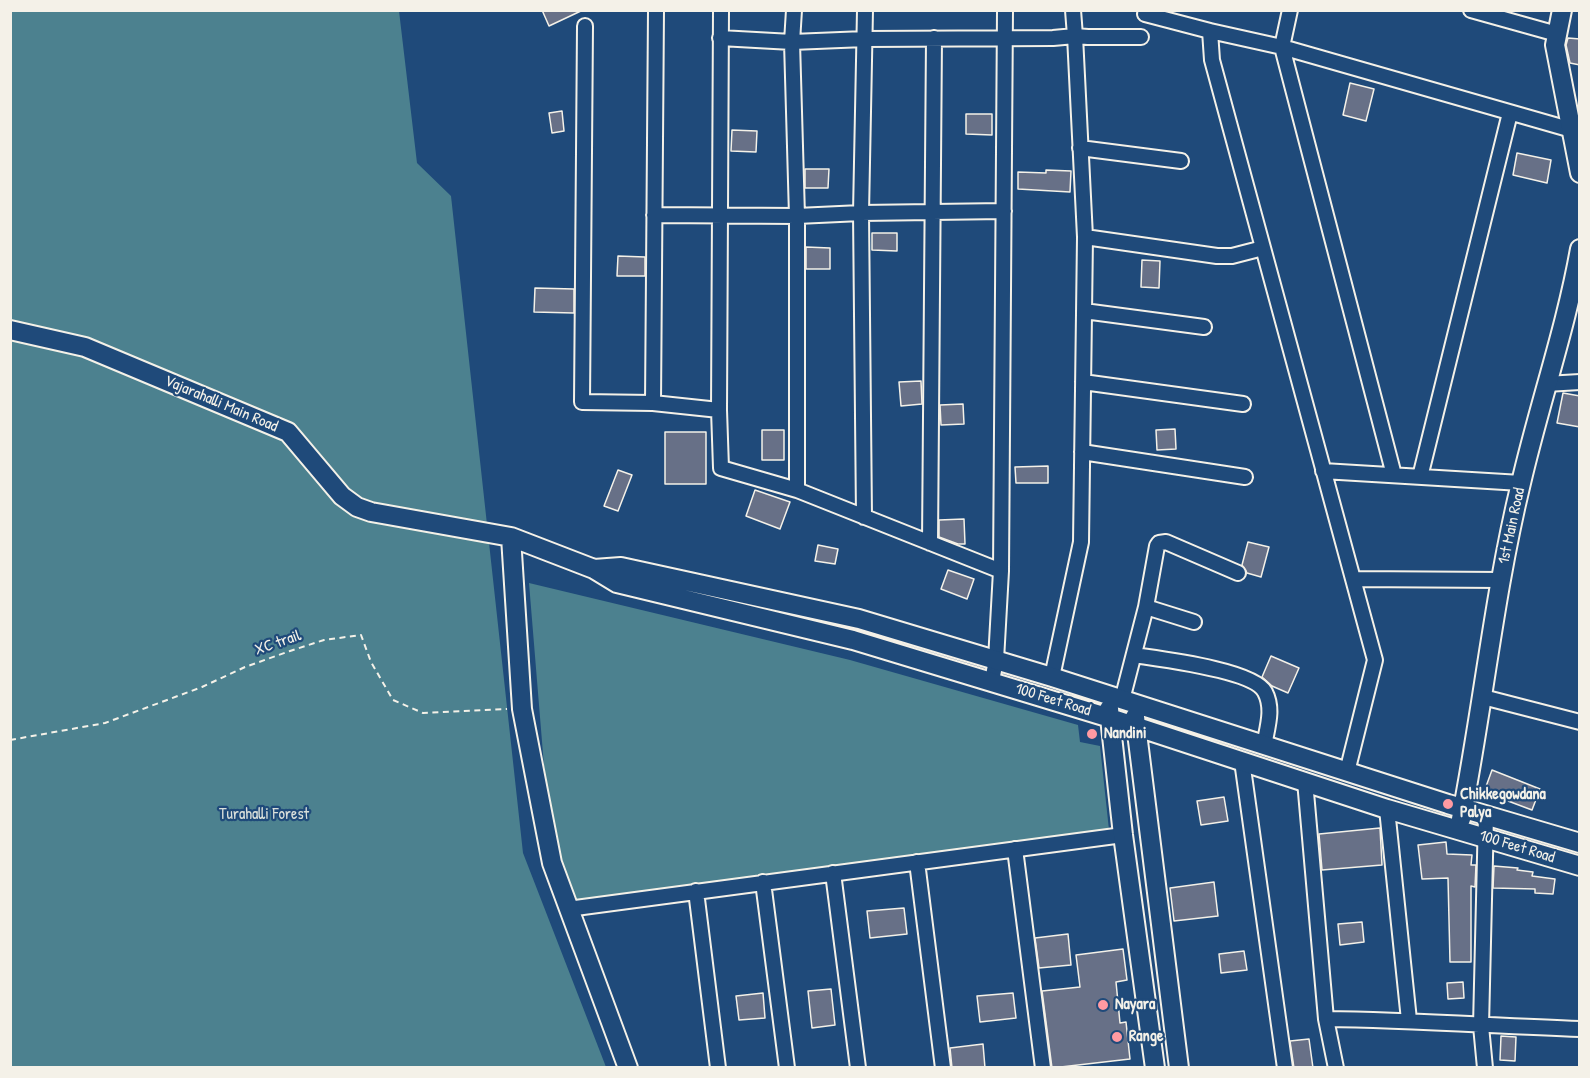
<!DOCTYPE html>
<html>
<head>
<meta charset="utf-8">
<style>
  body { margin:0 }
  #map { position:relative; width:1590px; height:1078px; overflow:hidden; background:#1f4a7a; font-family:"Patrick Hand",sans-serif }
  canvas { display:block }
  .frame { position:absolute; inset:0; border:12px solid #f4f1e8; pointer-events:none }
</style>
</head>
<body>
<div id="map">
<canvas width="1590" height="1078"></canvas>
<div class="frame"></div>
</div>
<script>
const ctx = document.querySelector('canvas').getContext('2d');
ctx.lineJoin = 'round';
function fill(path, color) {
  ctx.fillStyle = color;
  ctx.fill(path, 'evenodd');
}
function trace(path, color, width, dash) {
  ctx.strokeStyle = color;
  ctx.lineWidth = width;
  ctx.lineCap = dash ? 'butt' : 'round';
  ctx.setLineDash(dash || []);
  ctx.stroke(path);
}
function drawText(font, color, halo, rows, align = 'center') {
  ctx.font = font + ' "Patrick Hand",sans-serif';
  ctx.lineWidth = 4.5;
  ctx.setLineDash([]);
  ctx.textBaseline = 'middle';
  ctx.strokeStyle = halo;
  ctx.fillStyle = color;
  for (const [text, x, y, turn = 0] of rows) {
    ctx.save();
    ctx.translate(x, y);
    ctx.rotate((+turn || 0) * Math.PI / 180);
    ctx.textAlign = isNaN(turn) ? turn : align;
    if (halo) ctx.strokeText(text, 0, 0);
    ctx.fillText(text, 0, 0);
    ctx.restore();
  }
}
fill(new Path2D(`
  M10,11H399L417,163L451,196L523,853L606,1067H11Z
  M529,583L850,660L1078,725L1080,742L1100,746L1109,830L570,901L551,851Z`), '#4c818f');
const building = new Path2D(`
  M542,10H583L549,26Z
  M1568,38L1580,39V65L1570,63L1566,45Z
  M1350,83L1374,89L1366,121L1343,115Z
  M562,111L564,131L552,133L549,113Z
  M966,114H992V135L966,134Z
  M732,130L757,131L756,152L731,151Z
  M1517,153L1551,160L1547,183L1513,175Z
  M805,169H829L828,188H805Z
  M1046,170L1071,171L1070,192L1018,189V172L1046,173Z
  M872,233H897V251L872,250Z
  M806,247L830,248V269H806Z
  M618,256L645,257V276H617Z
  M1142,260L1160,261L1159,288L1141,287Z
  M535,288L574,289V313L534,312Z
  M921,381L922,404L901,406L899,382Z
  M1563,393L1580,396V427L1557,423Z
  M963,404L964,424L941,425L940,405Z
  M1175,429L1176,449L1157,450L1156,430Z
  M762,430H784V460H762Z
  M665,432H706V484H665Z
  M1048,466V483H1016L1015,467Z
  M618,470L632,475L618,511L604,506Z
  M755,490L790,502L780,529L746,516Z
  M964,519L965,544H958L939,537V520Z
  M1248,542L1269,547L1261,577L1247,573L1242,565Z
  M818,545L838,549L835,564L815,561Z
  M948,570L974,579L967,599L941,589Z
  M1271,656L1299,668L1288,693L1272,686L1262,677Z
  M1492,770L1540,789L1532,810L1484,792Z
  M1224,797L1228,821L1201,825L1197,801Z
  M1380,828L1382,865L1322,870L1319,834Z
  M1446,842L1447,854L1472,855L1471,865H1476L1475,887L1471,886V962H1450L1448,878L1422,879L1418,845Z
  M1494,866L1518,868L1517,870L1533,872L1532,876L1555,879L1553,894L1535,893V889L1493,888Z
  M1214,882L1218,916L1174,921L1170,888Z
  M904,908L907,934L870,938L867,911Z
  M1362,922L1364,942L1340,945L1338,924Z
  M1068,934L1071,965L1039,968L1035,938Z
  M1123,949L1127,980L1116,982L1120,1023L1126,1022L1130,1059L1052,1068L1042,991L1080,987L1076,955Z
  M1244,951L1247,970L1221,973L1219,954Z
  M1463,982L1464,998L1448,999L1447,983Z
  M831,989L835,1025L812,1028L808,991Z
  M763,993L765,1018L739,1020L736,996Z
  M1013,993L1016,1018L980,1022L977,996Z
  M1501,1036L1516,1037L1515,1061L1500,1060Z
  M1309,1039L1313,1068H1294L1290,1041Z
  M983,1044L985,1068H952L950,1048Z`);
fill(building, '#677087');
trace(building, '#f4f1e8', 1.5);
const street = new Path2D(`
  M794,10L792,42L797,216V490
  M1290,10L1282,47L1394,475
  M1471,10L1557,34
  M1145,14L1210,31
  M585,26L582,402L653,403L719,410L721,468L797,490L1001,571
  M720,38L792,42L865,39L1053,38L1075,36L1073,10
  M1080,148L1181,161
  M654,215L797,216L861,213L1004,211
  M1085,237L1075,36L1088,37H1141
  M1084,311L1204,327
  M1083,382L1243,404
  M1546,384L1580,382
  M653,403L656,10
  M719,410L721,10
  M1082,452L1245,477
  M1323,471L1521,483
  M1420,477L1510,113
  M864,517L861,213L865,10
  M930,543L934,38
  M1353,579L1501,580
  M1146,607L1194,622
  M1134,655C1160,659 1254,670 1265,692C1274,709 1267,728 1264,746
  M1052,677L1081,542L1085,237L1217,256H1232L1263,248
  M992,681L996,660L1001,571L1005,10
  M1483,697L1580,722
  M1122,700L1146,607L1157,546L1159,543L1166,542L1238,573
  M1242,761L1285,1068
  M1347,772L1375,660L1212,60L1210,31L1282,47L1572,130
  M1305,781L1326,1019L1336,1068
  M1387,809L1409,1020
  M1015,849L1043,1068
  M917,862L943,1068
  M833,873L858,1068
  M763,882L787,1068
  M696,891L718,1068
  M568,909L1123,835
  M1326,1019C1411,1020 1495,1026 1580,1029
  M1485,1068L1481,1026L1486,815`);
const secondary = new Path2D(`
  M1562,10L1555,45L1580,173
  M10,330L85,347L288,432L342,496L357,507L371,512L511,537L594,569L617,583L853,640L1110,718L1387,809L1580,866
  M511,537L522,709L552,863L628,1068
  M594,569L621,567L859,619L1052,677L1448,804L1580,843
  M1109,709L1123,835L1155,1068
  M1135,717L1179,1068
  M1461,819C1483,707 1494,594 1521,483C1539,405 1566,328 1580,249`);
trace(street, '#f4f1e8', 18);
trace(secondary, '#f4f1e8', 22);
trace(new Path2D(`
  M10,740L105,723L202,687L245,667L290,651L324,640L361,635L371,662L393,700L423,713L507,709`), '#f4f1e8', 2, [6, 4.5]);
trace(street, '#1f4a7a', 14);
trace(secondary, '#1f4a7a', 18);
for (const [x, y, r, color] of [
  [1092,734,6,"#ff9aa2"],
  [1448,804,6,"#ff9aa2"],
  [1103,1005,6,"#ff9aa2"],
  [1117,1037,6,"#ff9aa2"]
]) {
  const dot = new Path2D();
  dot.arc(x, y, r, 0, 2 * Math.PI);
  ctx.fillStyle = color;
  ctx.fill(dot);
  trace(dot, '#1f4a7a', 2);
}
drawText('16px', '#f4f1e8', '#1f4a7a', [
  ["Vajarahalli Main Road",221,404,23],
  ["1st Main Road",1512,526,-78],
  ["XC trail",278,643,-19],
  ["100 Feet Road",1053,700,17],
  ["100 Feet Road",1517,847,17]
]);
drawText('bold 16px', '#f4f1e8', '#1f4a7a', [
  ["Nandini",1104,734],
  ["Chikkegowdana",1460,795],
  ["Palya",1460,813],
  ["Nayara",1115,1005],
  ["Range",1129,1037]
], 'left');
drawText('16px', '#dbe0db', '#1f4a7a', [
  ["Turahalli Forest",264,815]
]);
</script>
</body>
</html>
